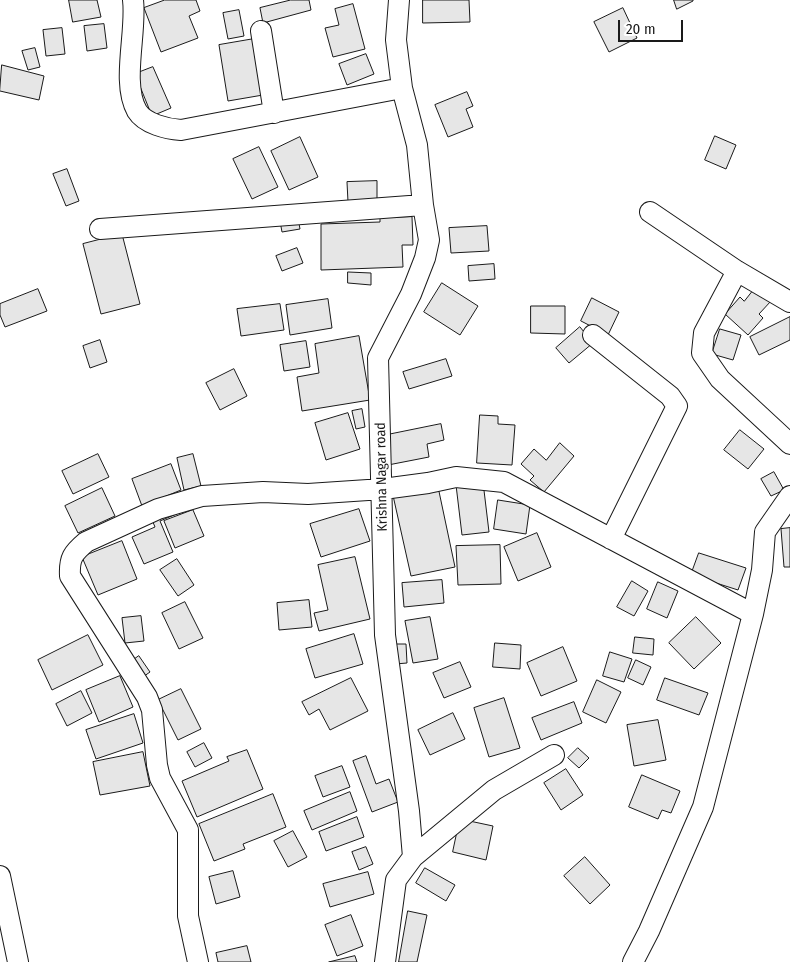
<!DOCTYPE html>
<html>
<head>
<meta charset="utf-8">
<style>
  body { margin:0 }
  #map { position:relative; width:790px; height:962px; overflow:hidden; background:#fff; font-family:"Fira Sans Condensed",sans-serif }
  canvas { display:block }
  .scale { position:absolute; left:618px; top:20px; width:65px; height:22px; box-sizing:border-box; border:2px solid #1a1a1a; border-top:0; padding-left:6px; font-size:15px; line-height:18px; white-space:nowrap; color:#1a1a1a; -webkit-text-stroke:4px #fff; paint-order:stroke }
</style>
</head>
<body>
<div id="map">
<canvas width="790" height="962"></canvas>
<div class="scale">20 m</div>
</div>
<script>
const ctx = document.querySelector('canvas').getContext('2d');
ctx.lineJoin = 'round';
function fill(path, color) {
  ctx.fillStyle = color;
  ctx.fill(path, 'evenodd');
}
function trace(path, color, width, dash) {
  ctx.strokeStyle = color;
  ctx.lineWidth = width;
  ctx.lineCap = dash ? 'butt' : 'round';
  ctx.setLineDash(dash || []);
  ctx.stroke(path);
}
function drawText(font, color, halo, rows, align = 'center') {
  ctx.font = font + ' "Fira Sans Condensed",sans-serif';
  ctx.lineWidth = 4;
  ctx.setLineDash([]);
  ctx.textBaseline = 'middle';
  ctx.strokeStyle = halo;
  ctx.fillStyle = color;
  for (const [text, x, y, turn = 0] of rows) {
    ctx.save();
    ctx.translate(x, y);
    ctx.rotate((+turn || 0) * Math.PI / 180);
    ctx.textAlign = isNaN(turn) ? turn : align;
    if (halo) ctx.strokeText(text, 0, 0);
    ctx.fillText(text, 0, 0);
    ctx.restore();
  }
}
const building = new Path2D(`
  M69,0H97L101,17L73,22Z
  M165,0H196L200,11L189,16L198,38L161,52L144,8Z
  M291,0H309L311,10L263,23L260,8Z
  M423,0H469L470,22L423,23Z
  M674,0H693V1L677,9Z
  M353,4L365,49L333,57L325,28L339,25L335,9Z
  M623,8L637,38L609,52L594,22Z
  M239,10L244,36L228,39L223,13Z
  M104,24L107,48L87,51L84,26Z
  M62,28L65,54L46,56L43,30Z
  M254,39L263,95L228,101L219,45Z
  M35,48L40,67L28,70L22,51Z
  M366,54L374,74L347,85L339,64Z
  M2,65L44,76L39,100L0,91Z
  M153,67L171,108L152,116L135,74Z
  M467,92L473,106L466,109L473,127L448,137L435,105Z
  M715,136L736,145L726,169L705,160Z
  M300,137L318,177L289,190L271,151Z
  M259,147L278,187L252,199L233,159Z
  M67,169L79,201L66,206L53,174Z
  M377,181V202H348L347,182Z
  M412,217L413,245H402L403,267L321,270V224L380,222V218Z
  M298,218L300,229L282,232L280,221Z
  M487,226L489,251L451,253L449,228Z
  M122,234L140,304L101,314L83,244Z
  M297,248L303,263L282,271L276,256Z
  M494,264L495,279L469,281L468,266Z
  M348,272L371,273V285L348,283Z
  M442,283L478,306L460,335L424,312Z
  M756,287L771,301L759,314L763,318L748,335L725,314L740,297L744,301Z
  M38,289L47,311L5,327L0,315V304Z
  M592,298L619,312L608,335L581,321Z
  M328,299L332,328L290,335L286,305Z
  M280,304L284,330L241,336L237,309Z
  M531,306H565V334L531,333Z
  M790,317V340L759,355L750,337Z
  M580,327L593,343L569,363L556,348Z
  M720,329L741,335L733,360L712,354Z
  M359,336L370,400L302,411L297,377L319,373L315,344Z
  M100,340L107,362L90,368L83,346Z
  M306,341L310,367L284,371L280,345Z
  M446,359L452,376L409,389L403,372Z
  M234,369L247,396L220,410L206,383Z
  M362,409L365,427L356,429L352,411Z
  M348,413L360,449L326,460L315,423Z
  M480,415L498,416V424L515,425L512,465L477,463Z
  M441,424L444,440L427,444L429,457L388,465L382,436Z
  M740,430L764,449L748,469L724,450Z
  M560,443L574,456L544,492L530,480L534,476L521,464L534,449L546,460Z
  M98,454L109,477L73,494L62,471Z
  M193,454L201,486L184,490L177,458Z
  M171,464L181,490L142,506L132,479Z
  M774,472L784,490L771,496L761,479Z
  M437,482L455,567L411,576L392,491Z
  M483,482L489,532L462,535L456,485Z
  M102,488L115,516L78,533L65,506Z
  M498,500L530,505L526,534L494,529Z
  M188,509L160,521L173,552L144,564L132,537L155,527L150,515Z
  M359,509L370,541L321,557L310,524Z
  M193,510L204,536L175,548L164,521Z
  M790,528V567H784L781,529Z
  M537,533L551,567L518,581L504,547Z
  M122,541L137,579L98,595L82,557Z
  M500,545L501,584L458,585L456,546Z
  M699,553L746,568L738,590L691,575Z
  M355,557L370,619L319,631L314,613L328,610L318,565Z
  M177,559L194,585L178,596L160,570Z
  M442,580L444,603L404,607L402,583Z
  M632,581L648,591L634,616L617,607Z
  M658,582L678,591L667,618L647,609Z
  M309,600L312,627L279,630L277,603Z
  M185,602L203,638L179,649L162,613Z
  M141,616L144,641L125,643L122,618Z
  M430,617L438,659L413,663L405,621Z
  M696,617L721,643L694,669L669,643Z
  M354,634L363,664L315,678L306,649Z
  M88,635L103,665L52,690L38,660Z
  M635,637L654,639L653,655L633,653Z
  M495,643L521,645L520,669L493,667Z
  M394,644H406L407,663L395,664Z
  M563,647L577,681L541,696L527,663Z
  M610,652L632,659L624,682L603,676Z
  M139,656L150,672L140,679L129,663Z
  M636,660L651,667L643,685L628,678Z
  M460,662L471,687L444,698L433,673Z
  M120,676L133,707L99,722L86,690Z
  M351,678L368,711L330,730L319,709L309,715L302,702Z
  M665,678L708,693L699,715L657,700Z
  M597,680L621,692L606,723L583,712Z
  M181,689L201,729L178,740L158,700Z
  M81,691L92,713L67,726L56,704Z
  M504,698L520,748L489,757L474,708Z
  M574,702L582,723L541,740L532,718Z
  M453,713L465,739L430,755L418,730Z
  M134,714L143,743L96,759L86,730Z
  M658,720L666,760L634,766L627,725Z
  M204,743L212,758L195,767L187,752Z
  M578,748L589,758L579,768L568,758Z
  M247,750L263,789L197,817L182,781L229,761L227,757Z
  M143,752L150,786L100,795L93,762Z
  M366,756L376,784L389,779L398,802L372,812L353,761Z
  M342,766L350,787L323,797L315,776Z
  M566,769L583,795L561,810L544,783Z
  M642,775L680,791L671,813L662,810L658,819L629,807Z
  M350,792L357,811L312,830L304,811Z
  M273,794L286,827L243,844L245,849L214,861L199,824Z
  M357,817L364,837L326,851L319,832Z
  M460,819L493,826L486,860L453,852Z
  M293,831L307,857L288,867L274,841Z
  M366,847L373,864L359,870L352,852Z
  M585,857L610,885L590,904L564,876Z
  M425,868L455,885L446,901L416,883Z
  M233,871L240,897L216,904L209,877Z
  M368,872L374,894L330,907L323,884Z
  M408,911L427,915L417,962H399Z
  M351,915L363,946L337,956L325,925Z
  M247,946L251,962H218L216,953Z
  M355,956L357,962H329Z`);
fill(building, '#e6e6e6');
trace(building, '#1a1a1a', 1);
const street = new Path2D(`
  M133,0C137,32 121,83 137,111C145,124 167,129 181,130L402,88
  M261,31L274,113
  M650,212L737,271L790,302
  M100,229L423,205
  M737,271L704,333L702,353L720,379L790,444
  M593,335L670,396L677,406L611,539
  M413,857L494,790L554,755
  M0,876L18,962
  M198,962L188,916V830L160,778L157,765L152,710L147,697L70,576C69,558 73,553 86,542L158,509L202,496L263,492L308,494L383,489L428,483L456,477L504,482L753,614
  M385,962L396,880L413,857L409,811L385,635L378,358L411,294L425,258L429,240L423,205L417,145L402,88L396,40L399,0
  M633,962L649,931L703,807L753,614L762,570L765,532L790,496`);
trace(street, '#1a1a1a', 22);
trace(street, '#fff', 20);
drawText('14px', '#1a1a1a', '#fff', [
  ["Krishna Nagar road",382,477,-91]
]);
</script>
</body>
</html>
